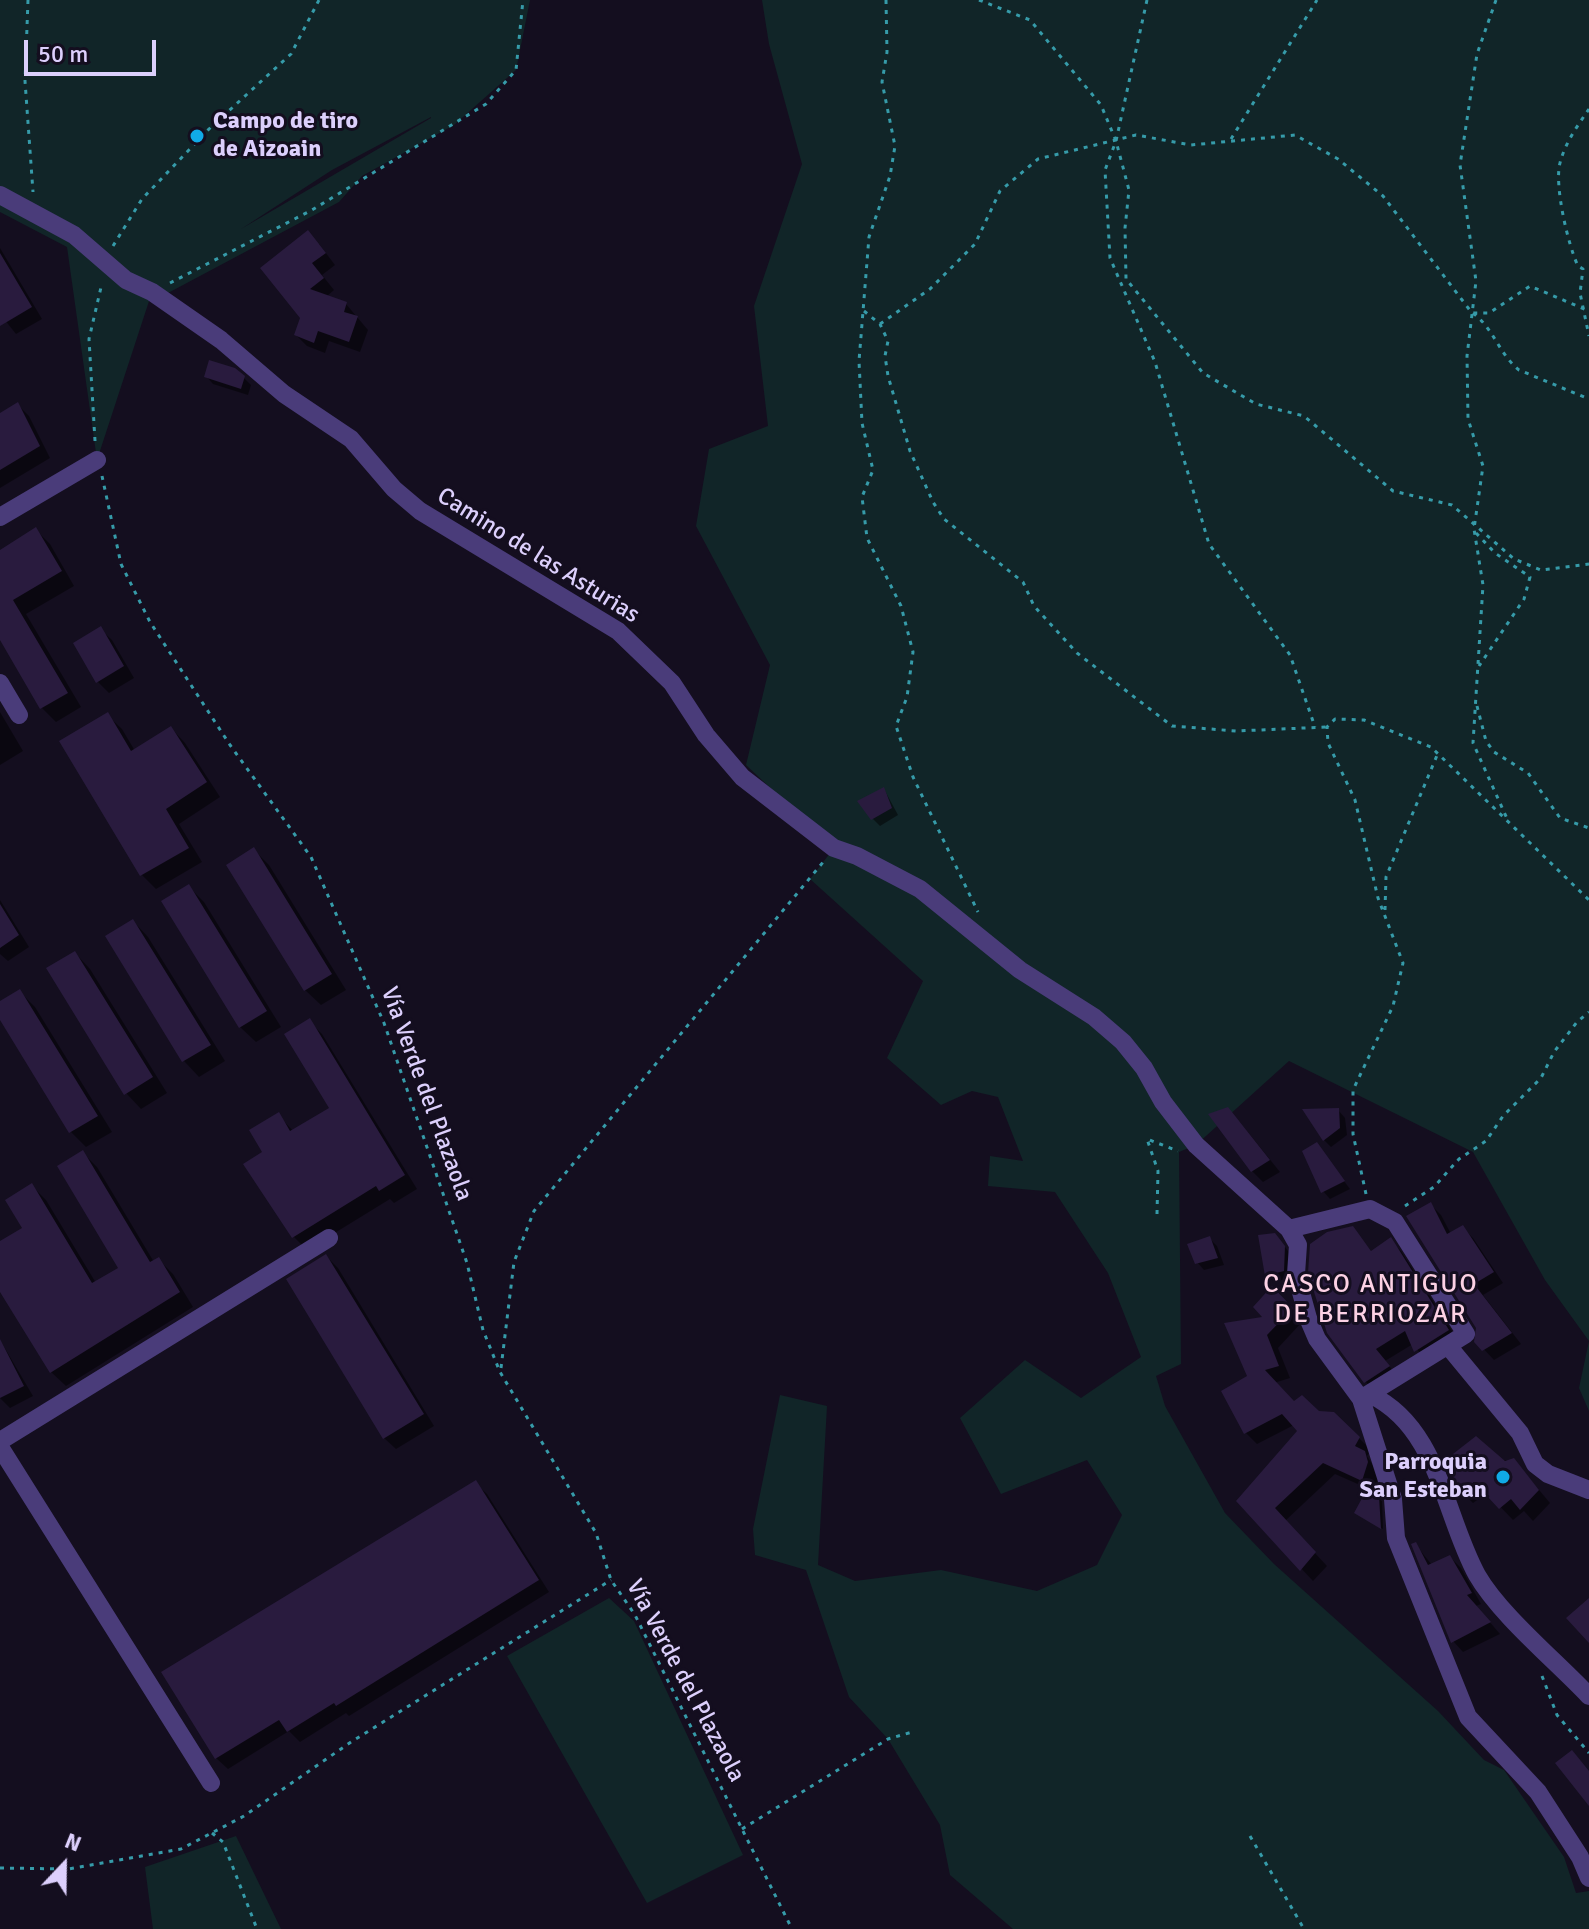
<!DOCTYPE html>
<html>
<head>
<meta charset="utf-8">
<style>
  body { margin:0 }
  #map { position:relative; width:1589px; height:1929px; overflow:hidden; background:#140e1f; font-family:Signika,sans-serif }
  canvas { display:block }
  .north { position:absolute; left:24px; top:1825px; width:80px; height:80px; -webkit-text-stroke:6px #140e1f; paint-order:stroke; rotate:22deg; font-size:22px; font-weight:700; line-height:32px; text-align:center; color:#dccffc }
  .north::after { content:''; display:block; margin:auto; width:28px; height:36px; background:#dccffc; clip-path:polygon(50% 0,100% 100%,50% 72%,0 100%) }
  .scale { position:absolute; left:24px; top:40px; width:132px; height:36px; box-sizing:border-box; border:4px solid #dccffc; border-top:0; padding-left:10px; font-size:24px; line-height:28px; white-space:nowrap; color:#dccffc; -webkit-text-stroke:6px #140e1f; paint-order:stroke }
</style>
</head>
<body>
<div id="map">
<canvas width="1589" height="1929"></canvas>
<div class="north">N</div>
<div class="scale">50 m</div>
</div>
<script>
const ctx = document.querySelector('canvas').getContext('2d');
ctx.lineJoin = 'round';
function fill(path, color) {
  ctx.fillStyle = color;
  ctx.fill(path, 'evenodd');
}
function trace(path, color, width, dash) {
  ctx.strokeStyle = color;
  ctx.lineWidth = width;
  ctx.lineCap = dash ? 'butt' : 'round';
  ctx.setLineDash(dash || []);
  ctx.stroke(path);
}
function drawText(font, color, halo, rows, align = 'center') {
  ctx.font = font + ' Signika,sans-serif';
  ctx.lineWidth = 6;
  ctx.setLineDash([]);
  ctx.textBaseline = 'middle';
  ctx.strokeStyle = halo;
  ctx.fillStyle = color;
  for (const [text, x, y, turn = 0] of rows) {
    ctx.save();
    ctx.translate(x, y);
    ctx.rotate((+turn || 0) * Math.PI / 180);
    ctx.textAlign = isNaN(turn) ? turn : align;
    if (halo) ctx.strokeText(text, 0, 0);
    ctx.fillText(text, 0, 0);
    ctx.restore();
  }
}
fill(new Path2D(`
  M0,0H530L516,70L454,125L362,176L339,202L168,293L152,292L97,460L67,247L0,212ZM431,117V118L241,229L332,170Z
  M762,0H1589V1411L1579,1388L1589,1341L1545,1280L1473,1152L1289,1061L1196,1145L1179,1152L1181,1364L1156,1376L1165,1406L1225,1513L1274,1564L1438,1711L1484,1760L1504,1770L1564,1857L1576,1893L1589,1891V1929H1013L950,1875L940,1825L888,1739L849,1697L806,1570L755,1555L753,1529L780,1395L827,1406L818,1565L855,1581L941,1570L1037,1591L1097,1565L1122,1515L1087,1460L1001,1494L960,1418L1025,1360L1081,1398L1141,1357L1108,1273L1055,1192L988,1186L990,1156L1023,1161L998,1097L972,1091L941,1105L887,1058L923,981L810,879L834,848L746,765L770,665L696,526L709,449L768,426L754,306L802,164L769,44Z
  M609,1598L634,1621L743,1855L647,1903L507,1656Z
  M236,1836L281,1929H153L145,1867Z`), '#112528');
fill(new Path2D(`
  M319,244L335,265L322,275L334,290L326,297L346,304L368,330L360,352L329,341L325,353L307,346L296,335L302,318L263,268Z
  M0,248L42,319L16,334L0,314Z
  M206,376L244,378L251,385L248,395L213,384Z
  M18,405L29,416L50,458L0,488V416Z
  M36,530L50,544L74,586L26,614L81,707L56,722L42,708L0,636V552Z
  M100,629L112,640L134,678L109,693L98,682Z
  M0,712L23,751L0,765Z
  M107,715L122,729L135,751L171,728L185,743L220,797L179,824L202,862L156,889L142,875Z
  M884,789L898,815L880,826L872,818Z
  M254,850L269,865L346,990L321,1005L305,990Z
  M189,887L204,902L281,1027L256,1042L240,1027Z
  M0,900L29,947L8,961L0,954Z
  M133,921L148,937L225,1061L199,1077L184,1061L107,937Z
  M75,953L90,969L167,1093L141,1109L126,1093Z
  M20,992L35,1007L112,1132L86,1147L71,1132L0,1017V1004Z
  M309,1021L322,1034L417,1189L394,1203L390,1199L307,1250L294,1237L265,1153L278,1115L294,1132L332,1109Z
  M1338,1110L1345,1118L1347,1135L1331,1147L1324,1140Z
  M1239,1121L1280,1172L1263,1182L1252,1171Z
  M1317,1145L1350,1189L1330,1199L1323,1191Z
  M83,1153L97,1167L154,1262L158,1259L173,1274L193,1307L66,1386L51,1372L0,1288V1243L24,1229L32,1186L46,1200L96,1283L121,1268Z
  M1431,1205L1441,1215L1451,1234L1463,1228L1473,1238L1503,1283L1483,1295L1521,1344L1494,1360L1477,1342L1478,1327Z
  M1352,1228L1372,1252L1390,1240L1401,1251L1459,1342L1427,1362L1413,1344L1385,1361L1399,1378L1376,1392L1366,1382Z
  M1210,1239L1217,1246L1224,1265L1204,1270L1197,1262Z
  M1282,1243L1291,1255V1278L1274,1282L1267,1275Z
  M326,1256L338,1268L434,1426L396,1449L384,1438Z
  M1272,1289L1303,1321L1278,1348L1290,1378L1274,1383L1294,1403L1318,1413L1359,1438L1371,1450L1367,1456L1379,1475L1373,1495L1382,1501L1383,1529L1356,1513L1369,1489L1335,1474L1285,1521L1327,1566L1313,1581L1238,1501L1299,1431L1294,1425L1257,1444L1245,1432L1249,1377Z
  M0,1340L33,1396L10,1408L0,1398Z
  M1514,1460L1550,1503L1533,1521L1524,1511L1513,1520L1487,1493L1473,1503L1461,1491L1446,1462Z
  M475,1483L487,1494L549,1592L349,1716L346,1713L300,1742L289,1731L228,1769L216,1758Z
  M1415,1544L1432,1565L1450,1557L1461,1568L1481,1604L1476,1606L1500,1634L1463,1652L1453,1641Z`), '#0007');
fill(new Path2D(`
  M308,230L326,253L312,263L324,278L310,289L347,302L344,312L358,316L349,342L318,331L314,343L294,335L300,318L260,268Z
  M0,253L32,307L0,326Z
  M209,360L235,368L245,376L241,389L204,377Z
  M18,402L40,446L0,470V413Z
  M36,527L62,571L13,600L68,693L40,709L0,640V550Z
  M101,626L124,666L96,683L73,643Z
  M108,712L131,751L171,726L207,782L166,809L189,848L140,876L59,741Z
  M884,787L892,808L871,820L857,801Z
  M254,847L332,974L304,991L226,865Z
  M189,884L267,1011L239,1028L161,901Z
  M0,904L19,935L0,948Z
  M133,919L211,1045L182,1062L105,936Z
  M75,951L153,1077L124,1095L46,968Z
  M20,989L98,1116L69,1133L0,1020V1001Z
  M310,1018L405,1175L379,1191L376,1186L292,1238L243,1164L262,1152L249,1130L279,1112L290,1131L329,1108L284,1034Z
  M1228,1107L1270,1160L1251,1172L1208,1114Z
  M1339,1108L1340,1128L1323,1141L1302,1109Z
  M1317,1142L1345,1181L1321,1193L1302,1151Z
  M83,1150L150,1262L159,1257L180,1292L50,1373L0,1292V1241L22,1228L5,1200L32,1183L92,1283L118,1268L57,1166Z
  M1431,1202L1447,1234L1463,1225L1494,1272L1474,1284L1512,1333L1482,1351L1474,1342L1476,1328L1406,1216Z
  M1353,1226L1371,1251L1391,1237L1449,1330L1414,1352L1405,1331L1376,1349L1390,1366L1364,1383L1327,1333L1308,1273L1310,1244L1327,1232Z
  M1275,1233L1285,1246L1284,1271L1265,1276L1258,1235Z
  M1210,1236L1218,1258L1195,1264L1187,1244Z
  M326,1254L424,1414L383,1439L286,1279Z
  M1272,1286L1293,1308L1267,1335L1279,1366L1265,1370L1294,1401L1302,1395L1319,1411L1334,1412L1360,1437L1355,1446L1365,1451L1368,1462L1362,1481L1323,1463L1275,1508L1316,1552L1300,1571L1236,1501L1297,1431L1282,1414L1244,1434L1221,1391L1247,1376L1224,1323L1262,1317L1253,1307Z
  M0,1339L24,1386L0,1398Z
  M1476,1436L1505,1461L1514,1458L1539,1490L1520,1510L1511,1499L1499,1509L1474,1482L1460,1492L1444,1461Z
  M476,1480L539,1580L336,1706L334,1703L287,1732L279,1720L215,1759L161,1672Z
  M1367,1489L1379,1496L1381,1529L1354,1513Z
  M1416,1542L1428,1565L1450,1555L1472,1593L1467,1595L1491,1622L1451,1643L1411,1544Z
  M1589,1598V1643L1566,1618Z
  M1572,1750L1589,1771V1806L1555,1763Z`), '#291b3e');
trace(new Path2D(`
  M28,0L25,81L33,192
  M886,0L887,52L882,82L895,146L890,176L869,237L859,361L862,423L873,470L862,497L867,538L901,606L913,652L907,697L896,726L913,777L978,912
  M979,0L1030,20L1101,105L1116,141L1129,190L1125,228L1126,279L1203,373L1256,404L1304,416L1393,491L1452,505L1514,559L1541,570L1589,564
  M1147,0L1116,141L1105,170L1110,258L1155,362L1209,544L1290,655L1315,727
  M1496,0L1477,54L1460,165L1476,281L1467,356L1468,419L1483,466L1474,529L1483,585L1473,743L1509,823
  M1589,109C1578,125 1565,143 1560,163C1554,185 1568,245 1578,266L1583,269L1580,293L1589,336
  M1231,139L1317,0
  M113,246L142,199L209,129L291,54L319,0
  M170,283L312,210L486,104L516,70L523,0
  M864,311L880,324L888,341L885,356L888,376L910,451L933,502L944,519L1023,582L1034,606L1077,653L1172,726L1236,731L1327,727
  M1473,313C1494,329 1499,354 1519,370L1589,399
  M880,324L930,289L975,244L1000,191L1038,159L1136,135L1191,145L1295,135L1338,159L1383,196L1472,313H1489L1530,286L1589,311
  M95,441L89,339L102,283
  M102,476L121,564L150,622L230,745L311,857L384,1023L467,1263L483,1330L500,1372L596,1533L611,1580L635,1615L792,1929
  M1476,533L1495,553L1530,577L1524,599L1479,666
  M1477,706L1486,741L1494,752L1528,773L1560,818L1589,828
  M1385,910L1386,877L1438,753
  M1366,1194L1353,1134V1090L1393,1006L1403,963L1378,898L1355,800L1328,743L1327,727L1335,719L1364,720L1431,747L1589,900
  M1405,1206L1434,1187L1459,1159L1486,1141L1503,1116L1541,1078L1554,1052L1577,1022L1589,1012
  M1157,1214L1158,1171L1147,1139L1178,1151
  M501,1368L514,1262L534,1211L824,861
  M1542,1676L1557,1715L1589,1753
  M742,1829L888,1739L912,1732
  M212,1833L223,1842L257,1929
  M1250,1836L1304,1929
  M0,1868L68,1869L181,1849L244,1816L351,1742L611,1580`), '#369ba9', 3, [4, 6]);
trace(new Path2D(`
  M0,195L74,235L126,280L152,292L221,340L284,394L351,439L394,489L420,511L618,631L672,683L706,735L742,777L834,848L857,856L920,889L1020,970L1094,1017L1123,1042L1144,1068L1163,1102L1196,1145L1289,1229L1298,1245L1296,1274L1308,1318L1317,1339L1361,1399L1393,1499L1396,1538L1468,1717L1538,1792L1580,1857L1589,1878
  M0,517L97,460
  M0,683L19,715
  M1289,1229L1370,1209L1395,1222L1466,1334L1364,1397
  M1449,1347L1520,1433L1535,1464L1548,1474L1589,1490
  M1371,1395C1439,1428 1444,1515 1477,1575C1500,1615 1556,1661 1589,1696
  M0,1441L329,1238
  M0,1447L211,1783`), '#4a3c7a', 18);
for (const [x, y, r, color] of [
  [197,136,8,"#10aae6"],
  [1503,1477,8,"#10aae6"]
]) {
  const dot = new Path2D();
  dot.arc(x, y, r, 0, 2 * Math.PI);
  ctx.fillStyle = color;
  ctx.fill(dot);
  trace(dot, '#140e1f', 3);
}
drawText('bold 24px', '#dccffc', '#140e1f', [
  ["Campo de tiro",213,122],
  ["de Aizoain",213,150],
  ["Parroquia",1487,1463,"right"],
  ["San Esteban",1487,1491,"right"]
], 'left');
drawText('24px', '#dccffc', '#140e1f', [
  ["Camino de las Asturias",538,556,32],
  ["Vía Verde del Plazaola",426,1094,70],
  ["Vía Verde del Plazaola",685,1681,62]
]);
ctx.letterSpacing = '2px';
drawText('26px', '#fcd1e4', '#140e1f', [
  ["CASCO ANTIGUO",1371,1285],
  ["DE BERRIOZAR",1371,1315]
]);
ctx.letterSpacing = '0px';
</script>
</body>
</html>
